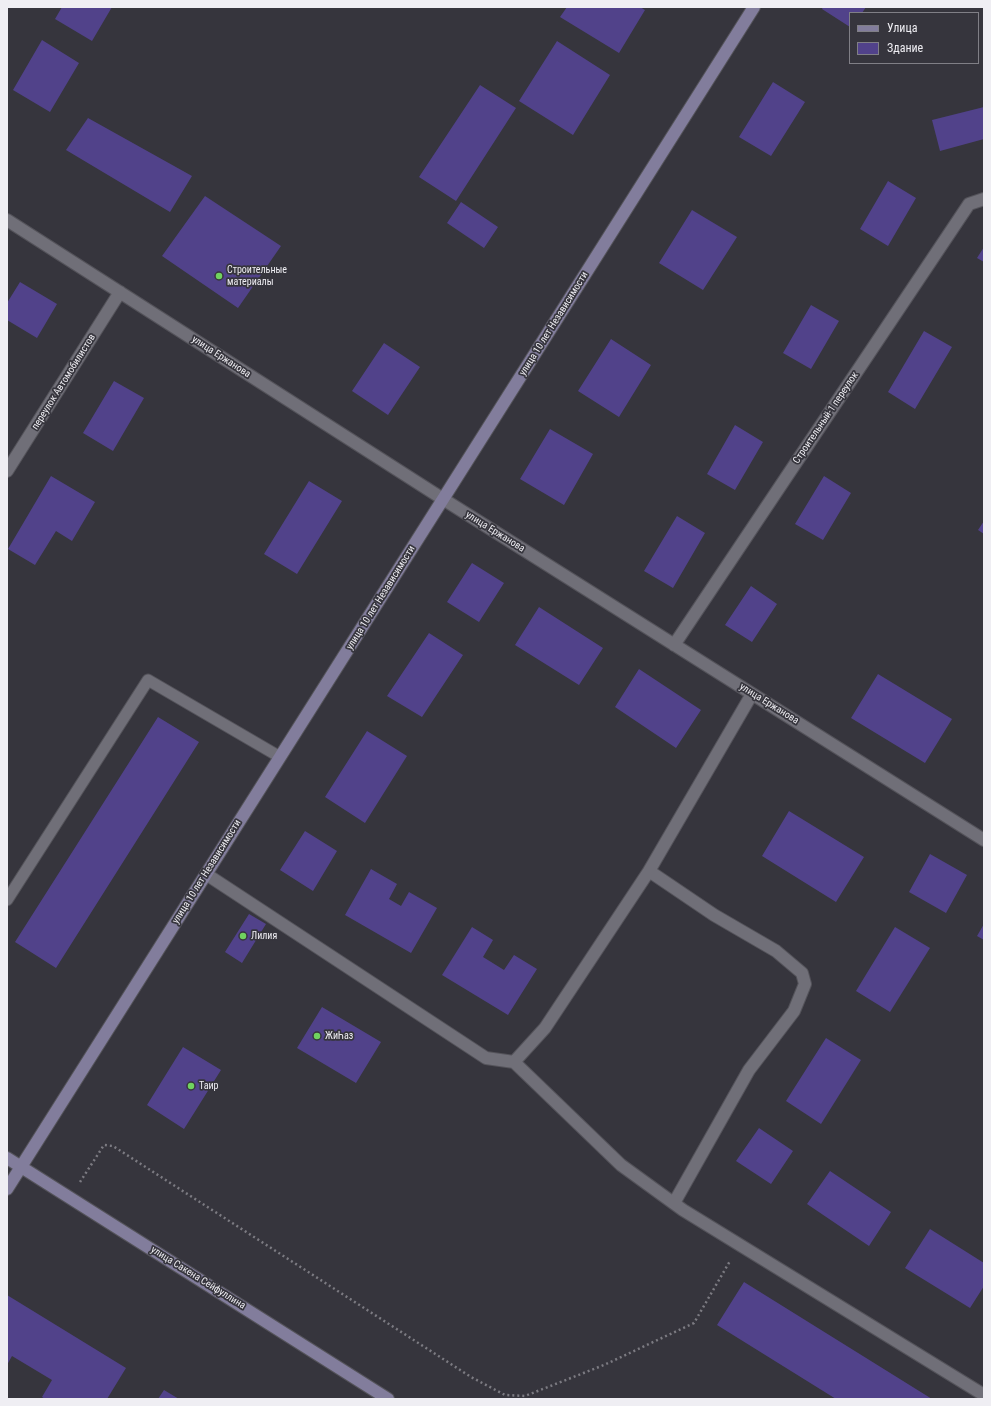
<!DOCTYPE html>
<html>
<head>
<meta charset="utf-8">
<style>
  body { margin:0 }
  #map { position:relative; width:991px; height:1406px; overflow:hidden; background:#36353d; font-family:"Roboto Condensed",sans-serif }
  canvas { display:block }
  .frame { position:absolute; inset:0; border:8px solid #efeef3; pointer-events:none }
  .legend { position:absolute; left:849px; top:12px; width:130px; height:52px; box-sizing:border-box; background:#36353d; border:1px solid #807f86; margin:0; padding:5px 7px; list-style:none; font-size:12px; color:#efeef3 }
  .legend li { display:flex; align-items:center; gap:8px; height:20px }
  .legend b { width:20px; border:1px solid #807f86 }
</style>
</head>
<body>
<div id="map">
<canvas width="991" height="1406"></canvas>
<div class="frame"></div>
<ul class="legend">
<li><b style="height:5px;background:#827d9c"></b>Улица</li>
<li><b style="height:11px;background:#51428a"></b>Здание</li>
</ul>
</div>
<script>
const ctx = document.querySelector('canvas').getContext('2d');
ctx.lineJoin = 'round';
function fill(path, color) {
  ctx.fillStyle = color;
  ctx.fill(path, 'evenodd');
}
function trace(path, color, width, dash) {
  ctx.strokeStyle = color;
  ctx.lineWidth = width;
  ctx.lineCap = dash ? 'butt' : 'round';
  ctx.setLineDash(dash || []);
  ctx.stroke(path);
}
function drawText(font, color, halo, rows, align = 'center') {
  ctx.font = font + ' "Roboto Condensed",sans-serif';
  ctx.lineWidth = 3.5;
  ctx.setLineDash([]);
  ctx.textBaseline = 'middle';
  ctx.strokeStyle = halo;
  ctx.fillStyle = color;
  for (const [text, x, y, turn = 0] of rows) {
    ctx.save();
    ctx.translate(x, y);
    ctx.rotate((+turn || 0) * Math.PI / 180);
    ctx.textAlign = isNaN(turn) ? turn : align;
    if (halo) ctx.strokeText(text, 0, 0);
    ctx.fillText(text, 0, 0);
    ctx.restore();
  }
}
fill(new Path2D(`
  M62,7H112L92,41L55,19Z
  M567,7H640L645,10L619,53L560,17Z
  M823,7H866L862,13H850V27L822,9Z
  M42,40L79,63L50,112L13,90Z
  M557,41L610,75L573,135L519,101Z
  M773,82L805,102L771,156L739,137Z
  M480,85L516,108L456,201L419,177Z
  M984,107V139L940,151L932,120Z
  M88,118L192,176L170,212L66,150Z
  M888,181L916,198L888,246L860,229Z
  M205,196L281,246L238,308L162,256Z
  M461,202L498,227L484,248L447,223Z
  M692,210L737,237L703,290L659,263Z
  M984,247V262L977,258Z
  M20,282L57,304L37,338L7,320V303Z
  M811,305L839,321L811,369L783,353Z
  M924,331L952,347L915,409L888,392Z
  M611,339L651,365L619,417L578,391Z
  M384,343L420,367L388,415L352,391Z
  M114,381L144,398L113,451L83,433Z
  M735,425L763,442L735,490L707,474Z
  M550,429L593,454L564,505L520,479Z
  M51,476L95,502L72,541L56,531L35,565L8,549Z
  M824,476L851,493L823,540L795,524Z
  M309,481L342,501L297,574L264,554Z
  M677,516L705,533L673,588L644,571Z
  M984,521V534L978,530Z
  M472,563L504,583L479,622L447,602Z
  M751,586L777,604L752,642L725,625Z
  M539,607L603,648L579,685L515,645Z
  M429,633L463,655L422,717L387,696Z
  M639,669L701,710L676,748L615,707Z
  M878,674L952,719L925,763L851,718Z
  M158,717L199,742L56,968L15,942Z
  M367,731L407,756L365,823L325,797Z
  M789,811L864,857L836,902L762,856Z
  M305,831L337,851L313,891L280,870Z
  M930,854L967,875L946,913L909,892Z
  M371,869L397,884L389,899L401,906L409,892L437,908L411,953L345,915Z
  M249,914L266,924L242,963L225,952Z
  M984,924V940L977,936Z
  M472,927L493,940L483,957L504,970L514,955L537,969L508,1015L442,975Z
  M895,927L930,948L890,1012L856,991Z
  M322,1007L381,1042L356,1083L297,1048Z
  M826,1038L861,1060L821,1124L786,1101Z
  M183,1047L221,1070L184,1129L147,1105Z
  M759,1128L793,1151L771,1184L736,1161Z
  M830,1171L891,1212L869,1246L807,1204Z
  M930,1229L984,1263V1286L970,1308L905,1268Z
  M744,1282L932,1399H836L717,1325Z
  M7,1295L126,1368L107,1399H45L42,1397L52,1380L12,1356L7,1365Z
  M164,1390L179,1399H158Z`), '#51428a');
const lane = new Path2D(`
  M7,900L148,680L280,757`);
const street = new Path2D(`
  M7,220L443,499L984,840
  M7,471L120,292
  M674,645L969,204L984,199
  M649,871L714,915L776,951L802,973L805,984L794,1011L749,1070L674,1203
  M206,874L486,1058L514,1062L545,1028L649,871L752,694
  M514,1062L621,1165L683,1210L984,1395`);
const secondary = new Path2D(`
  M7,1158L388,1399
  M7,1189L754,7`);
trace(lane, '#54535a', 13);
trace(street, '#54535a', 14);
trace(secondary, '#54535a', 14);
trace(new Path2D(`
  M80,1182L104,1145L113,1146L471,1377L505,1395L525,1396L604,1365L694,1323L730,1261`), '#7c7b82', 2.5, [2, 3]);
trace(lane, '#706f78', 11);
trace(street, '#706f78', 12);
trace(secondary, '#827d9c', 12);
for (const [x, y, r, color] of [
  [219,276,4,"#70d35f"],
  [243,936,4,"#70d35f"],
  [317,1036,4,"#70d35f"],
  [191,1086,4,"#70d35f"]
]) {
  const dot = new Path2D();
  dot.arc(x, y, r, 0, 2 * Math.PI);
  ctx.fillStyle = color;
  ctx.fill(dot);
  trace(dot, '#36353d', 1.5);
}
drawText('10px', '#efeef3', '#36353d', [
  ["Строительные",227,270],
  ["материалы",227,282],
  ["Лилия",251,936],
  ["ЖиҺаз",325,1036],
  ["Таир",199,1086]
], 'left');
drawText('10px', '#efeef3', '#36353d', [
  ["улица 10 лет Независимости",554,324,-58],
  ["улица Ержанова",221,357,33],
  ["переулок Автомобилистов",64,382,-58],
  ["Строительный-1 переулок",826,418,-56],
  ["улица Ержанова",495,532,32],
  ["улица 10 лет Независимости",381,598,-58],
  ["улица Ержанова",769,704,32],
  ["улица 10 лет Независимости",207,872,-58],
  ["улица Сакена Сейфуллина",198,1278,32]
]);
</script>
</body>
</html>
